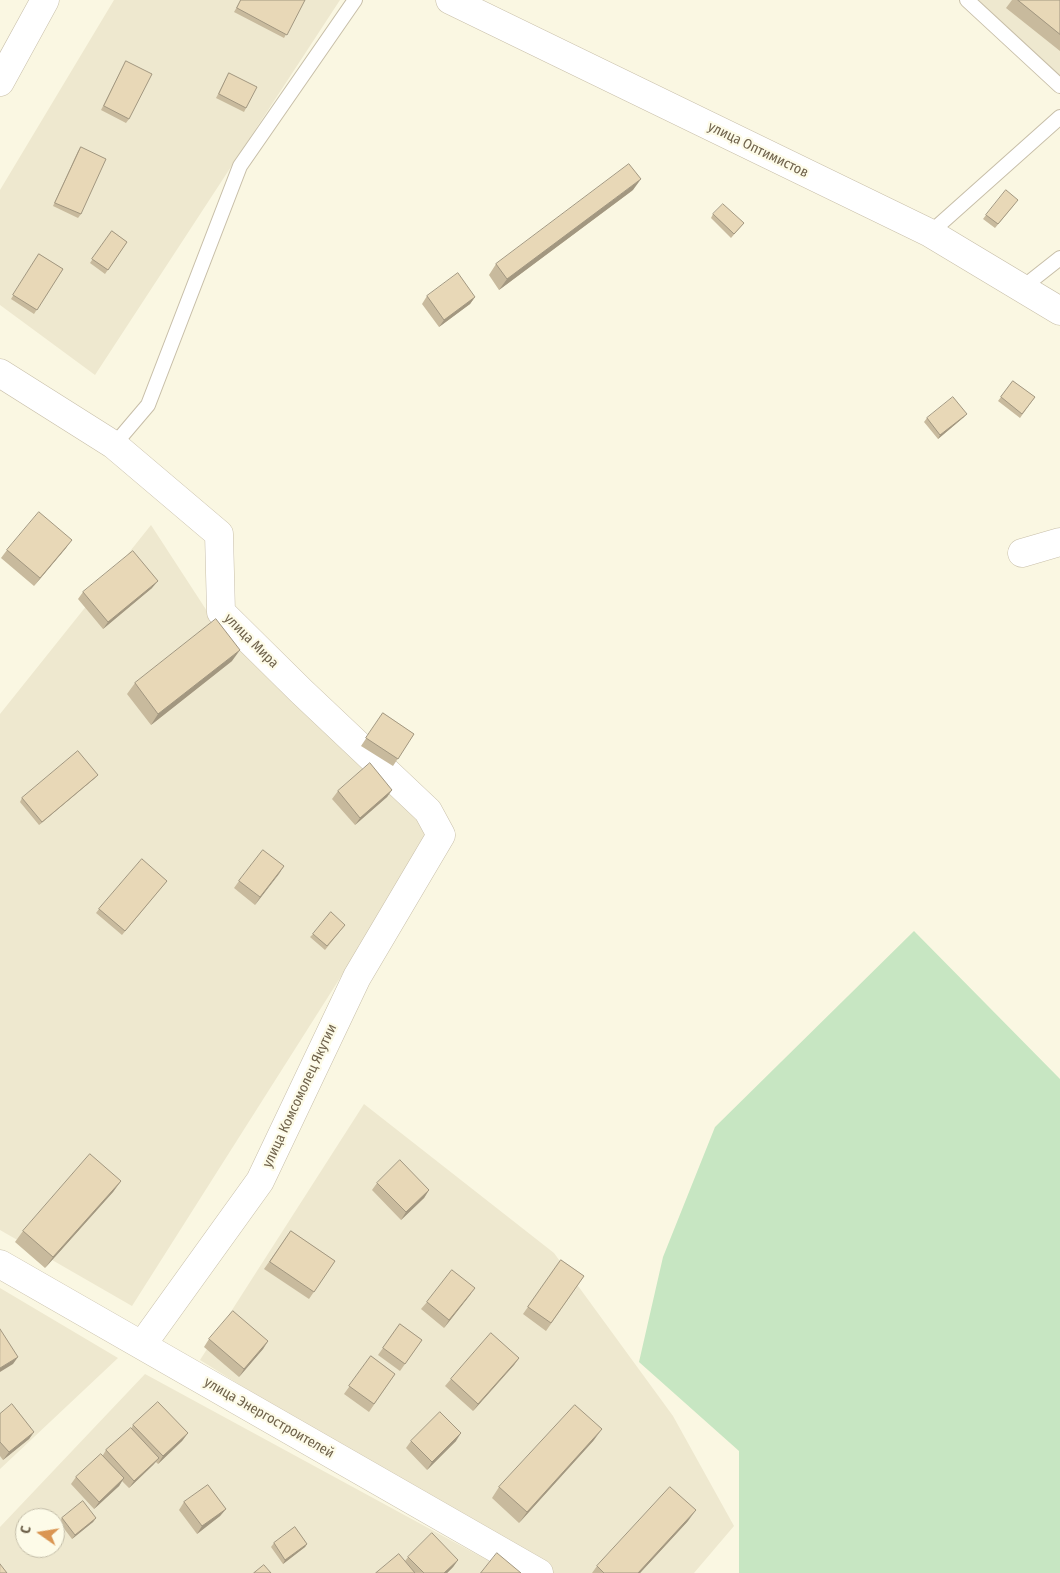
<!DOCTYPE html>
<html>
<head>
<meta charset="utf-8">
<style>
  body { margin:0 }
  #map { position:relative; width:1060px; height:1573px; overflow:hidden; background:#faf7e2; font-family:"Fira Sans Condensed",sans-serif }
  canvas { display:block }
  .north { position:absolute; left:15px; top:1508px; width:50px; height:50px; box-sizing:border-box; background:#fdfbe8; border:1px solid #c4bea9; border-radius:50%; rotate:283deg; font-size:14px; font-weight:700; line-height:20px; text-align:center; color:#6f624b }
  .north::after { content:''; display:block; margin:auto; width:18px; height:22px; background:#da9551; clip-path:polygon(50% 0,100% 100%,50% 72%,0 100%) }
</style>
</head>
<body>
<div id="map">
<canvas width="1060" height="1573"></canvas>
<div class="north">С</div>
</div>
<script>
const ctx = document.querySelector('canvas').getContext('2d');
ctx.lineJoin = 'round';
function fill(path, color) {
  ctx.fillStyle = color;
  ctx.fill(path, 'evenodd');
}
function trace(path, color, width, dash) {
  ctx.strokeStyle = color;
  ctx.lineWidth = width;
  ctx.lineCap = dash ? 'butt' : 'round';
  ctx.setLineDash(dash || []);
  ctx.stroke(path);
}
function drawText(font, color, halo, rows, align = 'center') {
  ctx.font = font + ' "Fira Sans Condensed",sans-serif';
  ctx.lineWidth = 4.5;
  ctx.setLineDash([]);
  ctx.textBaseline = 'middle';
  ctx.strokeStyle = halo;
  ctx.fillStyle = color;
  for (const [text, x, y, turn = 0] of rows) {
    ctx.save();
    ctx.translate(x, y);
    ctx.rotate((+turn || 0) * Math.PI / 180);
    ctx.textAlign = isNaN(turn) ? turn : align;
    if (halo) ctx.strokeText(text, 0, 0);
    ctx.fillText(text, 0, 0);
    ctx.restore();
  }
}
fill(new Path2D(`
  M114,0H340L95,375L0,305V190Z
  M961,0H1060V78Z
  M151,525L218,628L432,833L132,1306L0,1230V714Z
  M364,1104L554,1253L673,1416L734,1526L694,1573H541L200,1360Z
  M0,1288L118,1358L0,1469Z
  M145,1374L511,1573H0V1527ZM25,1518H55V1548H25Z`), '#eee8cf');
fill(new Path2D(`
  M914,931L1060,1079V1573H739V1451L639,1362L663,1257L715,1127Z`), '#c7e6c2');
const service = new Path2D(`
  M967,0L1060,86
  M930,233L1060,117
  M1022,288L1060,258
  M114,445L148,405L240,166L355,0`);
const minor = new Path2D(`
  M450,0L930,233L1060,311
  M0,373L114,445L219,534L221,612L301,691L428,811L441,835L357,977L260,1181L142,1345
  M1022,553L1060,542
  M0,1264L539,1573`);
const tertiary = new Path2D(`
  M0,82L45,0`);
trace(service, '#c7bea8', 16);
trace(minor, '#c7bea8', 29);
trace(tertiary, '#c7bea8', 29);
trace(service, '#fff', 14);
trace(minor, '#fff', 28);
trace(tertiary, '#fff', 28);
fill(new Path2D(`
  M241,0H305L284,38L234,12Z
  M1012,0H1060V51L1006,8Z
  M126,61L129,119L126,123L101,110Z
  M229,73L246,108L244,112L216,98Z
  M81,147V214L78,218L53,206L78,151Z
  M633,190L499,290L489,275L496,264Z
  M1015,204L995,228L983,219L986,215Z
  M713,214L744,223L731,238L711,218Z
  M112,231L127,242L105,274L90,263Z
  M39,254L63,269L34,314L11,299Z
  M427,296L475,297L470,304L439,327L422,304Z
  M1013,381L1035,397L1020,418L998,401Z
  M964,417L938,439L924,422L927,418Z
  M66,548L34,586L1,558L7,550Z
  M152,588L103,629L78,599L83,592Z
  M232,661L151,725L127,694L135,683Z
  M383,713L414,734L393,766L361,746Z
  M95,778L39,825L20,802L22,798Z
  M392,790L387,797L355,825L332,799L338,791Z
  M284,866L255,905L234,888L239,881Z
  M167,881L122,935L96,913L99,909Z
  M345,925L325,950L310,937L313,934Z
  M121,1181L113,1192L45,1268L15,1242L23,1231Z
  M377,1183L429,1190L424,1198L401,1220L372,1190Z
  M291,1231L335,1261L309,1299L264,1269Z
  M561,1260L584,1276L546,1331L523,1314Z
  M470,1295L444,1328L421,1309L427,1302Z
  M400,1324L422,1340L400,1371L378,1355Z
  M209,1339L268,1341L263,1349L239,1377L204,1347Z
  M371,1356L395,1374L369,1412L344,1394Z
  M519,1358L514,1365L473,1411L445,1386L451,1379Z
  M0,1414L34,1432L29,1439L3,1460L0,1456Z
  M133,1425L188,1433L182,1441L158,1464L156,1462L153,1465L129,1488L122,1481L119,1486L94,1509L71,1484L76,1477L103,1455L106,1450L131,1429Z
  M594,1440L519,1523L492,1498L499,1487Z
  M411,1441H456L427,1470L406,1448Z
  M184,1502L226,1509L220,1516L197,1534L179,1510Z
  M62,1518H96L93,1522L72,1539L59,1522Z
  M688,1521L640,1573H592L597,1566Z
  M274,1543L307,1544L305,1547L283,1564L271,1547Z
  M408,1557L458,1560L453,1567L447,1573H376L405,1561Z`), '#c8ba9d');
fill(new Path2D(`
  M641,179L633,190L499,290L507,279Z
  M475,297L470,304L439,327L444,320Z
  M967,414L964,417L938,439L940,435Z
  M72,540L66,548L34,586L40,578Z
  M158,581L152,588L103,629L108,622Z
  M240,650L232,661L151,725L158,714Z
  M98,775L95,778L39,825L42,822Z
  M392,790L387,797L355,825L360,818Z
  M284,866L279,874L255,905L260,897Z
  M121,1181L113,1192L45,1268L53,1257Z
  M429,1190L424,1198L401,1220L406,1212Z
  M475,1288L470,1295L444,1328L449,1320Z
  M268,1341L263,1349L239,1377L244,1369Z
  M18,1357L13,1364L0,1372V1368Z
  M519,1358L514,1365L473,1411L478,1404Z
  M602,1429L594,1440L519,1523L527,1512Z
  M34,1432L29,1439L3,1460L9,1452Z
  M188,1433L182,1441L158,1464L163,1456Z
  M461,1433L456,1441L427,1470L432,1462Z
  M159,1458L153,1465L129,1488L134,1481Z
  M124,1478L119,1486L94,1509L99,1502Z
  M226,1509L220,1516L197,1534L202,1526Z
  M696,1510L688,1521L640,1573H638Z
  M96,1518L93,1522L72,1539L75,1535Z
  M307,1544L305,1547L283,1564L285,1560Z
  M458,1560L453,1567L447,1573H444Z`), '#a29780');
const building = new Path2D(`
  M241,0H305L287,35L237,8Z
  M1018,0H1060V34Z
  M126,61L152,74L129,119L104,106Z
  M229,73L257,87L246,108L219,94Z
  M81,147L106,159L81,214L55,203Z
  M629,164L641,179L507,279L496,264Z
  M1006,190L1018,200L998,224L986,215Z
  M723,204L744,223L734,234L713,214Z
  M112,231L127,242L108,270L92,259Z
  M39,254L63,269L37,310L13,295Z
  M458,273L475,297L444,320L427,296Z
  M1013,381L1035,397L1022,414L1001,397Z
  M953,397L967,414L940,435L927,418Z
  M39,512L72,540L40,578L7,550Z
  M133,551L158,581L108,622L83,592Z
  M216,619L240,650L158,714L135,683Z
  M383,713L414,734L398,759L366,738Z
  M78,751L98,775L42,822L22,798Z
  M370,763L392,790L360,818L338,791Z
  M263,850L284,866L260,897L239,881Z
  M142,859L167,881L125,931L99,909Z
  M331,912L345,925L327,946L313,934Z
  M90,1154L121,1181L53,1257L23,1231Z
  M400,1160L429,1190L406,1212L377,1183Z
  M291,1231L335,1261L314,1292L270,1262Z
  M561,1260L584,1276L551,1323L528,1307Z
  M452,1270L475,1288L449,1320L427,1302Z
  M233,1311L268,1341L244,1369L209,1339Z
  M400,1324L422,1340L405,1364L383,1348Z
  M0,1329L18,1357L0,1368Z
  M491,1333L519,1358L478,1404L451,1379Z
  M371,1356L395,1374L374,1404L349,1386Z
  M158,1402L188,1433L163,1456L133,1425Z
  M12,1404L34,1432L9,1452L0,1442V1414Z
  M575,1405L602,1429L527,1512L499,1487Z
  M440,1412L461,1433L432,1462L411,1441Z
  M131,1428L159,1458L134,1481L106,1450Z
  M101,1454L124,1478L99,1502L76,1477Z
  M208,1485L226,1509L202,1526L184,1502Z
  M670,1487L696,1510L638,1573H604L597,1566Z
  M83,1501L96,1518L75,1535L62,1518Z
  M295,1527L307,1544L285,1560L274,1543Z
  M432,1533L458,1560L444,1573H424L408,1557Z
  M497,1553L521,1573H481Z
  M399,1554L415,1573H376Z
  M0,1564L7,1573H0Z
  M264,1565L271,1573H254Z`);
fill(building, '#e8d8b7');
trace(building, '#a29780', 1);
drawText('14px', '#6f624b', '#fdfbe8', [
  ["улица Оптимистов",758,150,26],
  ["улица Мира",251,641,45],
  ["улица Комсомолец Якутии",300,1096,-65],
  ["улица Энергостроителей",269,1418,30]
]);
</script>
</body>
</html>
